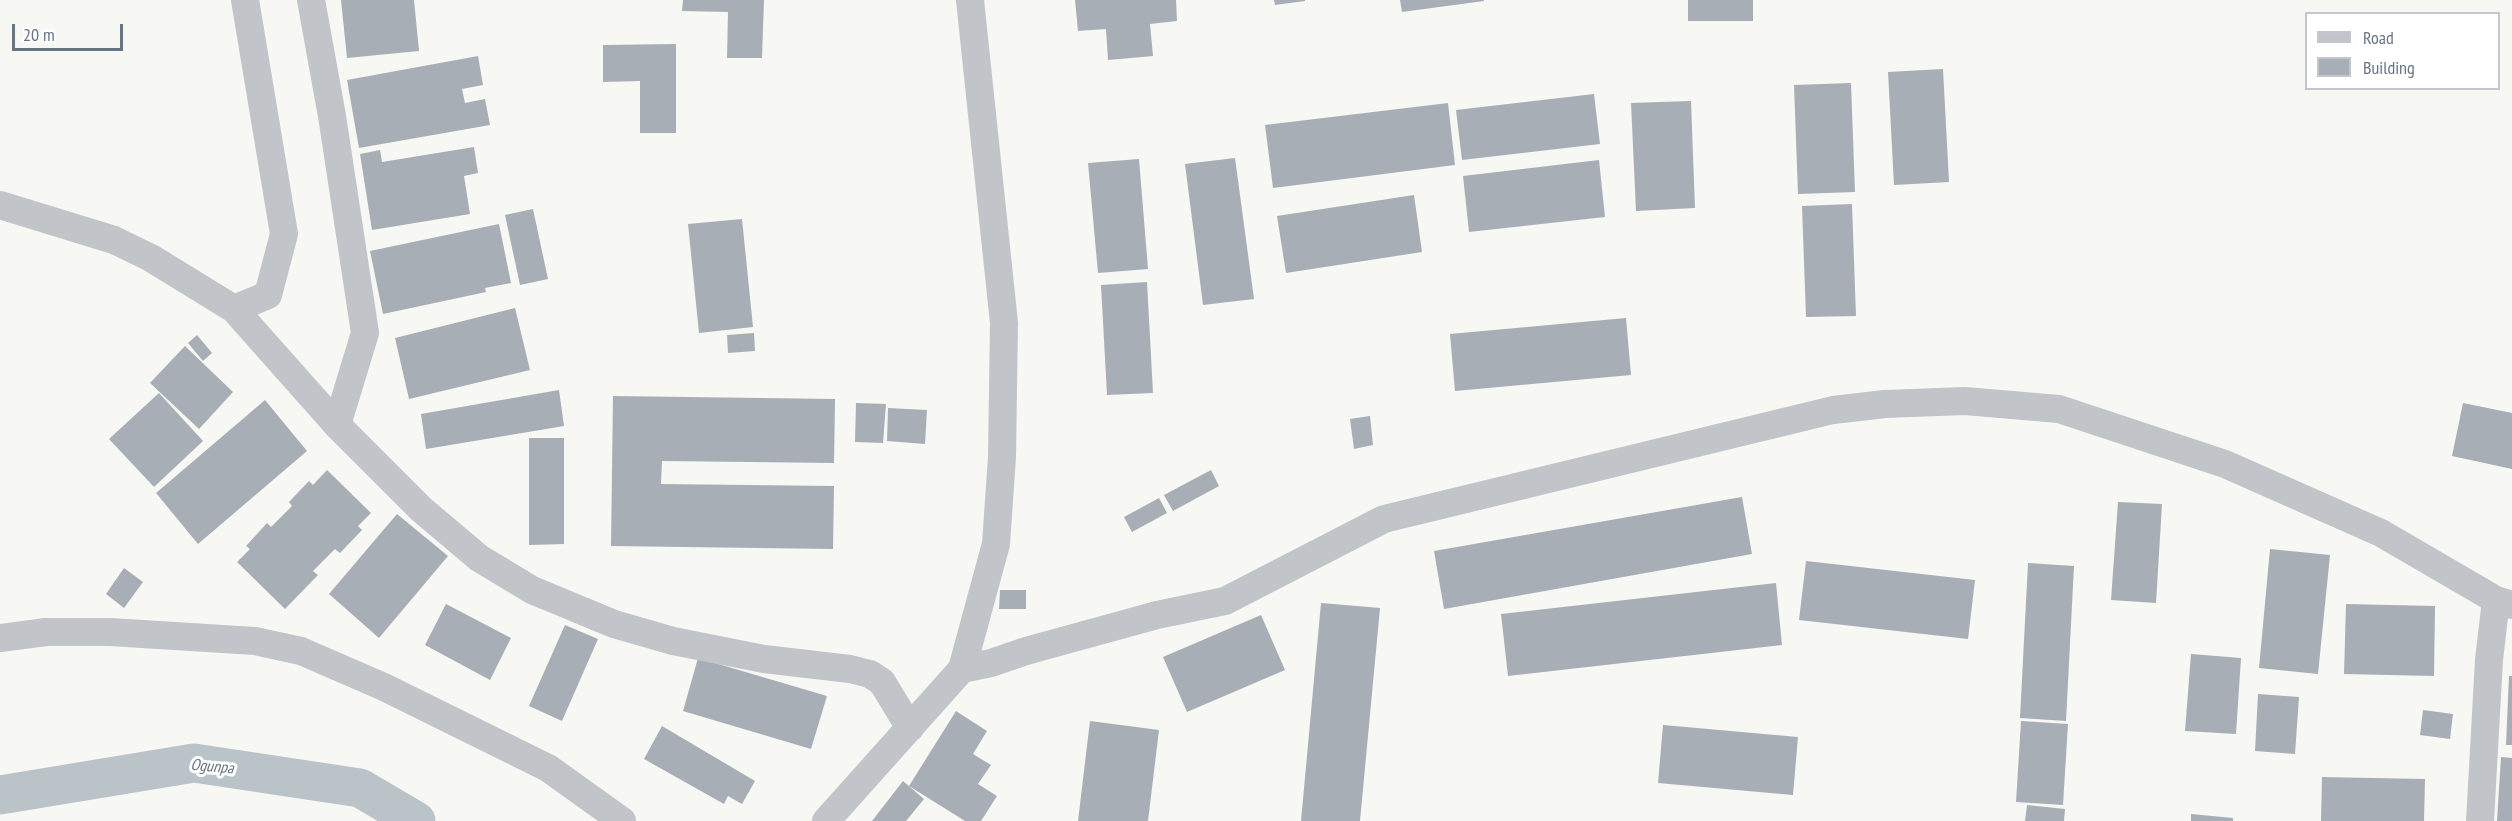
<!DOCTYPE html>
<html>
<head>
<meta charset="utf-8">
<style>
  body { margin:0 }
  #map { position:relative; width:2512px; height:821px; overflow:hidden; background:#f7f7f4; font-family:"PT Sans Narrow",sans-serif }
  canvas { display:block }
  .legend { position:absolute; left:2305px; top:12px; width:195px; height:78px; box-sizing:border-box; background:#fff; border:2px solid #c3c7cd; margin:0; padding:8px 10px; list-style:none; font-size:18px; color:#687483 }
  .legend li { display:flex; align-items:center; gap:12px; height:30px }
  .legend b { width:30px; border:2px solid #c3c7cd }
  .scale { position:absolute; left:12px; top:24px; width:111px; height:27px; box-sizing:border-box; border:3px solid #687483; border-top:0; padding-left:8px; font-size:18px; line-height:21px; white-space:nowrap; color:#687483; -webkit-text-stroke:4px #fff; paint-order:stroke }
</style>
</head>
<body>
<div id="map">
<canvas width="2512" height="821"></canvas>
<ul class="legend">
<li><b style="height:8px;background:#c1c4c8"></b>Road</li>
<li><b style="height:16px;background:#a8aeb5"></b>Building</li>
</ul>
<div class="scale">20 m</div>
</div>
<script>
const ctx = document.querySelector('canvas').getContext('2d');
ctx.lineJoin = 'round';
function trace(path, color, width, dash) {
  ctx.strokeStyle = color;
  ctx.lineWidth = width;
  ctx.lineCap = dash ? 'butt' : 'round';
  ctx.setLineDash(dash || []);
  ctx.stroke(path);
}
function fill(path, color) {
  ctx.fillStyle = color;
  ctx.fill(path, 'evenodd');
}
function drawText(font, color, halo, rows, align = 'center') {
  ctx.font = font + ' "PT Sans Narrow",sans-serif';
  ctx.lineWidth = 6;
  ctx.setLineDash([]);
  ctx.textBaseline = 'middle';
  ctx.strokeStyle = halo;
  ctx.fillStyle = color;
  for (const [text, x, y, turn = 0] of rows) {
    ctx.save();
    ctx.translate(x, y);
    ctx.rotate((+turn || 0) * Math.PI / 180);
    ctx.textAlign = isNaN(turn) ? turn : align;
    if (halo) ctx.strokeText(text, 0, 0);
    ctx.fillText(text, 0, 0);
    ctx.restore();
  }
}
trace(new Path2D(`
  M0,795L194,763L360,788L416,821`), '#bac3c8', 39);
fill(new Path2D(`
  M341,0H414L419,51L347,58Z
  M683,0H764L762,58H727L728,12L682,11Z
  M1075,0H1176L1177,21L1150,24L1153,56L1108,60L1106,29L1078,31Z
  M1274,0H1305V1L1275,5Z
  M1400,0H1484V1L1402,12Z
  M1688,0H1753V21H1688Z
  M676,44V133H640V81L603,82V45Z
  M478,56L483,85L462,89L465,103L485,99L490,125L359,148L347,80Z
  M1943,69L1949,182L1894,185L1888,72Z
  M1851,83L1855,192L1798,194L1794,85Z
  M1594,94L1600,144L1462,160L1456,110Z
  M1691,101L1695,208L1636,211L1631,103Z
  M1448,103L1455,165L1273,188L1265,125Z
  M474,147L478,173L464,176L470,214L372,230L360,154L380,150L382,162Z
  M1235,158L1254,299L1203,305L1185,164Z
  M1139,159L1148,269L1098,273L1088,163Z
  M1599,160L1605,217L1469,232L1463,176Z
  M1414,195L1422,252L1286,273L1277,216Z
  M1852,204L1856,316L1806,317L1802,206Z
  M533,209L548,279L520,285L505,215Z
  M742,219L753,327L699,333L688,224Z
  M499,224L511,283L485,288L486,292L383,314L370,251Z
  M1147,282L1153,393L1107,395L1101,285Z
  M515,308L530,370L409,399L395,338Z
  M1626,318L1631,375L1455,391L1450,334Z
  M754,333L755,351L728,353L727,335Z
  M197,335L212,353L203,361L188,343Z
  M185,346L233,392L199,429L150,383Z
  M559,390L564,426L426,449L421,414Z
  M159,393L203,441L154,487L109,439Z
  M613,396L835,399L834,463L662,461L661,484L834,486L833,549L611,546Z
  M265,400L307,451L198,544L156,493Z
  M856,403L886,404L883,443L855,442Z
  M2463,403L2512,413V469L2452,456Z
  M888,408L927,410L925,444L887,441Z
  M1370,416L1373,445L1354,449L1350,419Z
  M529,438H564V544L529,545Z
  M327,470L371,513L358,526L362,530L340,553L335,549L313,571L318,575L285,609L237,562L250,549L246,546L267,523L271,527L292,506L289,502L309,481L313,485Z
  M1211,470L1219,486L1173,511L1164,495Z
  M1742,497L1752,554L1444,609L1434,551Z
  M1159,498L1167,513L1132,532L1124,517Z
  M2118,502L2162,504L2156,603L2111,600Z
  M397,514L448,556L379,638L329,594Z
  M2270,549L2330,555L2318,674L2259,668Z
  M1806,561L1975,580L1968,639L1799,620Z
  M2028,563L2074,566L2066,721L2020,718Z
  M124,568L143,582L124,608L106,594Z
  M1776,583L1782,645L1508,676L1501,614Z
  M1000,590H1026V609H999Z
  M1321,603L1380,608L1360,821H1301Z
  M446,604L511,638L490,680L425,645Z
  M2346,604L2435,606L2434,676L2344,674Z
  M1261,615L1285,670L1187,712L1163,657Z
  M565,625L598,639L562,721L529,706Z
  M2191,654L2241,658L2236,734L2185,731Z
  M698,658L827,696L811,749L683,711Z
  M2509,676H2512V745H2506Z
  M2258,694L2299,697L2295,754L2255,751Z
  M2423,710L2453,714L2450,739L2420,735Z
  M956,711L987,731L973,754L991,765L978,784L997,796L981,821H965L909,786Z
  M1090,721L1159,730L1148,821H1078Z
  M2021,721L2068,724L2063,805L2016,802Z
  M1663,725L1798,737L1793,795L1658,783Z
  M662,726L755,781L742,804L728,796L724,804L644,759Z
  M2501,757L2512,758V821H2497Z
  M2322,777L2425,779L2424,821H2321Z
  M903,781L924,799L906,821H872Z
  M2027,805L2065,809L2064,821H2025Z
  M2191,814L2233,818V821H2191Z`), '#a8aeb5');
trace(new Path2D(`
  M311,0L332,116L365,333L337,425
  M0,205L114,240L151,258L234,309L337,425L421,509L479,558L532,590L614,624L673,641L764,659L850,669L870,674L882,682L910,728
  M234,309L268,295L284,234L245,0
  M0,638L46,632H110L255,641L301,651L384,687L548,768L622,821
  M962,669L996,544L1002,457L1004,323L970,0
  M826,821L962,669L991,663L1026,651L1157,615L1225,601L1384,519L1833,410L1885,404L1965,401L2059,409L2225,464L2381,533L2496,600L2512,605
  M2480,821L2489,660L2496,600`), '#c1c4c8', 28);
drawText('italic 16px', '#64757f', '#fff', [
  ["Ogunpa",212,767,5]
]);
</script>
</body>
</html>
